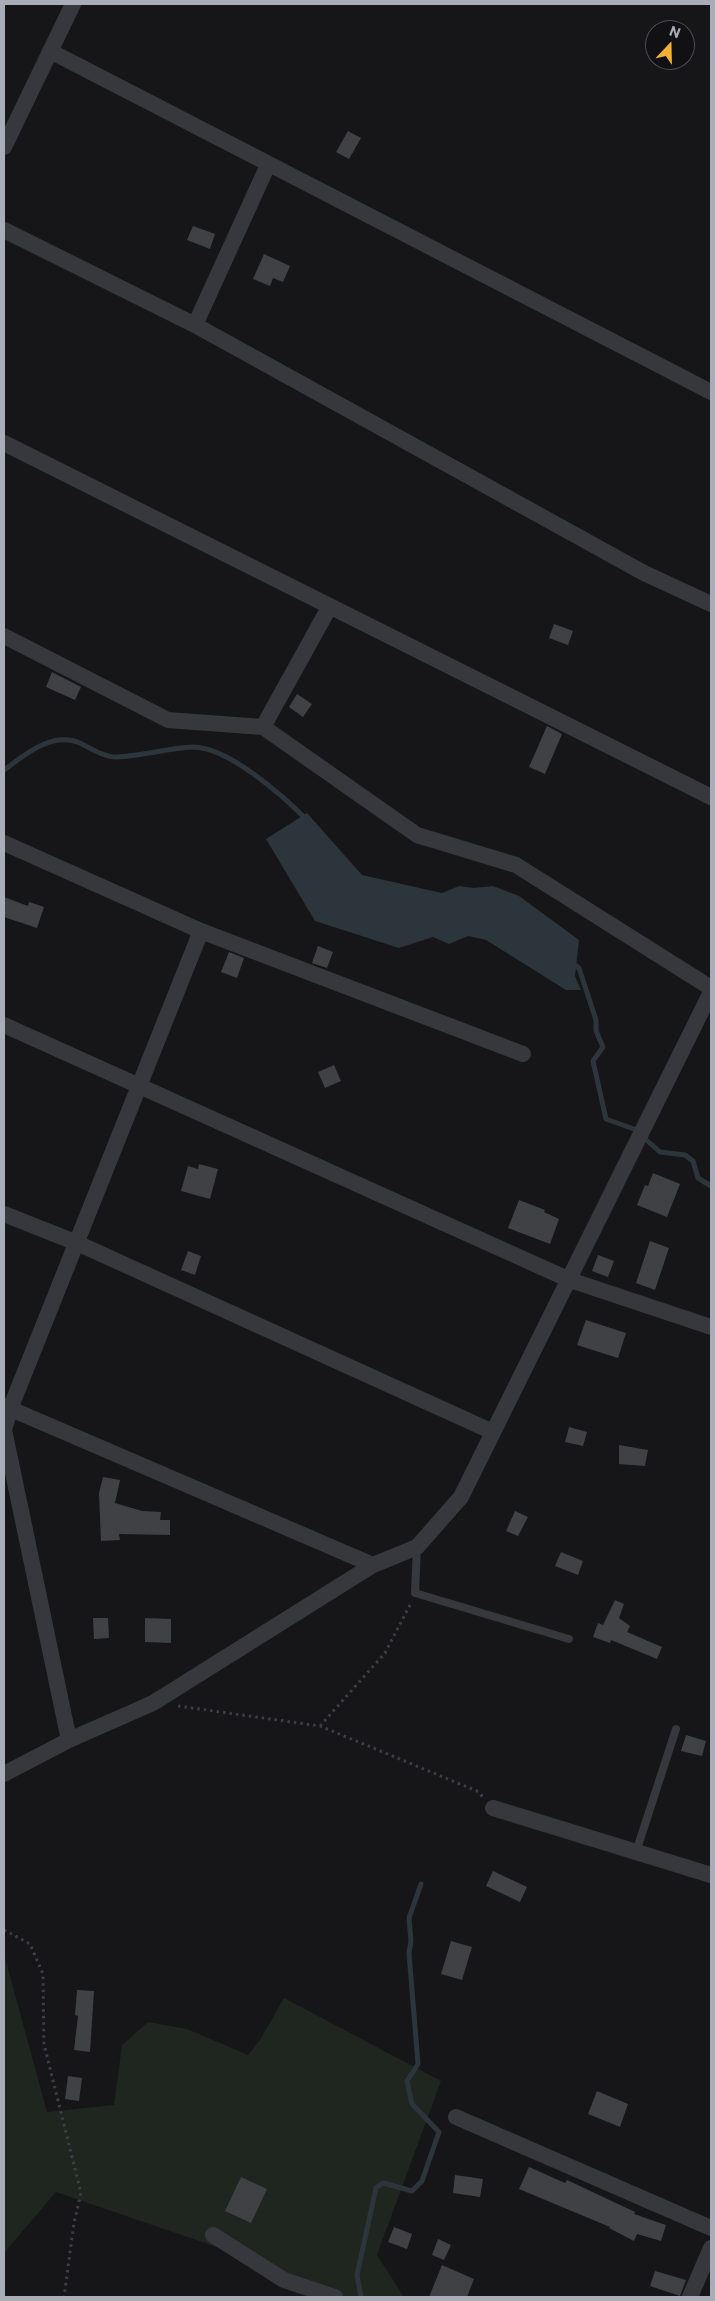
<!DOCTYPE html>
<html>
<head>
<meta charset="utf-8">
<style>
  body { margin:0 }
  #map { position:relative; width:715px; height:2301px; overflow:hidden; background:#161618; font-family:Commissioner,sans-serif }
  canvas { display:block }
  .frame { position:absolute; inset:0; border:5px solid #a8adb8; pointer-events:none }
  .north { position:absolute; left:645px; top:20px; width:50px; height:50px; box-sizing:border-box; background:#111113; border:1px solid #4d4f55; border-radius:50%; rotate:21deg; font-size:14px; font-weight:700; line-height:20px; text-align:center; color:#a8adb8 }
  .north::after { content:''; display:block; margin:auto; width:18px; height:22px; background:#f2b134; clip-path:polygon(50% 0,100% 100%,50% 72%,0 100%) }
</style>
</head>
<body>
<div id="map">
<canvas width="715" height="2301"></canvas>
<div class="frame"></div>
<div class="north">N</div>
</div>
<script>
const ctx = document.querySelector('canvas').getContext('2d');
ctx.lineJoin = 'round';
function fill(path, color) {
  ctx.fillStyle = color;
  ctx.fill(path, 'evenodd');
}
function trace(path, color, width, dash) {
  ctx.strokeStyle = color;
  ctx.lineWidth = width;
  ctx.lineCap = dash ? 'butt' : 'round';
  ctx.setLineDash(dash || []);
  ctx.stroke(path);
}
fill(new Path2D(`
  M4,1954L47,2112L114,2105L122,2045L148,2022L187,2029L248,2055L260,2040L284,1998L441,2081L377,2255L404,2297H312L278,2268L56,2192L4,2253Z`), '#1e261f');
fill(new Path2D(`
  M307,813L362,875L442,893L459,886L474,888L493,886L519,896L579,940L575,976L581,990H566L486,940L468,936L449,944L433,937L399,948L315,921L266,839Z`), '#2c353c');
trace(new Path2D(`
  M4,770C26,754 53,730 82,744C93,750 105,757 117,757C142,756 168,748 193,747C228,747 282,795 306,819
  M571,962L579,968L596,1020V1031L603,1047L593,1061L606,1119L634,1129L660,1152L685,1155L693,1161L698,1178L711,1186
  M361,2297L357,2275L376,2188L383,2183L412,2191L422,2181L439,2132L412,2104L407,2081L418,2064L409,1953L411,1941L409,1918L421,1884`), '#2c353c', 5);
fill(new Path2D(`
  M348,131L361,138L349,159L336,152Z
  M193,226L215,234L210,249L187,240Z
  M264,254L290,266L283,282L273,278L270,286L253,279Z
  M554,624L573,631L568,645L549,638Z
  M52,672L81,687L75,700L46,687Z
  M297,694L312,704L303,717L289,707Z
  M547,726L562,734L545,774L529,767Z
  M4,897L28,906L29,902L44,907L37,928L4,917Z
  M318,946L333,952L327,968L312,963Z
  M229,952L244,958L237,978L221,972Z
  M334,1065L341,1081L325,1088L318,1072Z
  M199,1164L218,1169L210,1199L181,1191L188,1166L198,1169Z
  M653,1173L680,1184L667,1217L637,1205L645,1185L648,1186Z
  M519,1200L545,1210L544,1212L559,1219L550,1244L508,1228Z
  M650,1241L669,1248L655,1290L636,1283Z
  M188,1251L201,1256L195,1275L181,1270Z
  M598,1255L614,1261L608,1277L592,1271Z
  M586,1320L626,1333L618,1358L577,1345Z
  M569,1427L587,1432L583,1446L565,1442Z
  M619,1445L648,1450L645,1466L619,1464Z
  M103,1477L120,1480L115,1503L142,1511L161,1512L160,1520H170V1535L119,1534L120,1540L101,1541L99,1493Z
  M515,1511L528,1517L518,1536L506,1531Z
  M561,1552L583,1561L578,1575L555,1566Z
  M615,1600L624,1604L619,1618L630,1626L627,1632L662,1647L657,1659L611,1640L610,1643L593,1637L598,1623L603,1625Z
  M93,1618H108L109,1638L94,1639Z
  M145,1618L171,1619V1643L145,1642Z
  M686,1735L706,1741L702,1756L681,1751Z
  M493,1871L527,1887L520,1902L486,1886Z
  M451,1941L472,1947L462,1980L441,1974Z
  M77,1990L94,1991L90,2052L74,2050L78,2016L75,2015Z
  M68,2076L82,2078L79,2101L65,2099Z
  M597,2091L628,2104L620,2127L588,2114Z
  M529,2167L565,2183L567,2180L635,2212L634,2214L666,2225L661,2241L637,2234L634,2241L609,2228L610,2227L519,2189Z
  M455,2175L483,2179L480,2197L453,2193Z
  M241,2177L267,2189L251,2223L225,2211Z
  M394,2227L412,2234L407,2249L388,2242Z
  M438,2239L451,2245L444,2260L432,2255Z
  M442,2265L474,2279L467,2297H429Z
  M655,2271L686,2280L680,2296L650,2286Z`), '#404145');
trace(new Path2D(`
  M178,1706L320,1726L477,1791L483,1797
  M320,1726L385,1653L411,1603
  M4,1930L30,1944L43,1974L44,2044L81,2193L74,2223L64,2297`), '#3d3f44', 3, [2.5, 4]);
trace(new Path2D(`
  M417,1547L415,1593L569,1639
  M636,1852L676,1729`), '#37383d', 8);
trace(new Path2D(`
  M50,51L711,392
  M4,147L73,4
  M4,230L195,325L644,573L711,604
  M195,325L268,165
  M4,443L711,797
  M4,636L168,720L263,727L417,835L516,865L711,988
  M263,727L330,606
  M4,843L201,931L523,1054
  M4,1025L570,1280L711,1327
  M4,1214L77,1243L493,1432
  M4,1406L373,1565
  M69,1740L4,1430L10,1409L201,931
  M4,1774L69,1740L153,1703L373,1565L417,1547L461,1497L711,992
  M493,1808L711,1875
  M456,2117L711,2228
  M213,2235L284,2280L335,2297
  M690,2297L711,2248`), '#37383d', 16);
</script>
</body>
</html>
